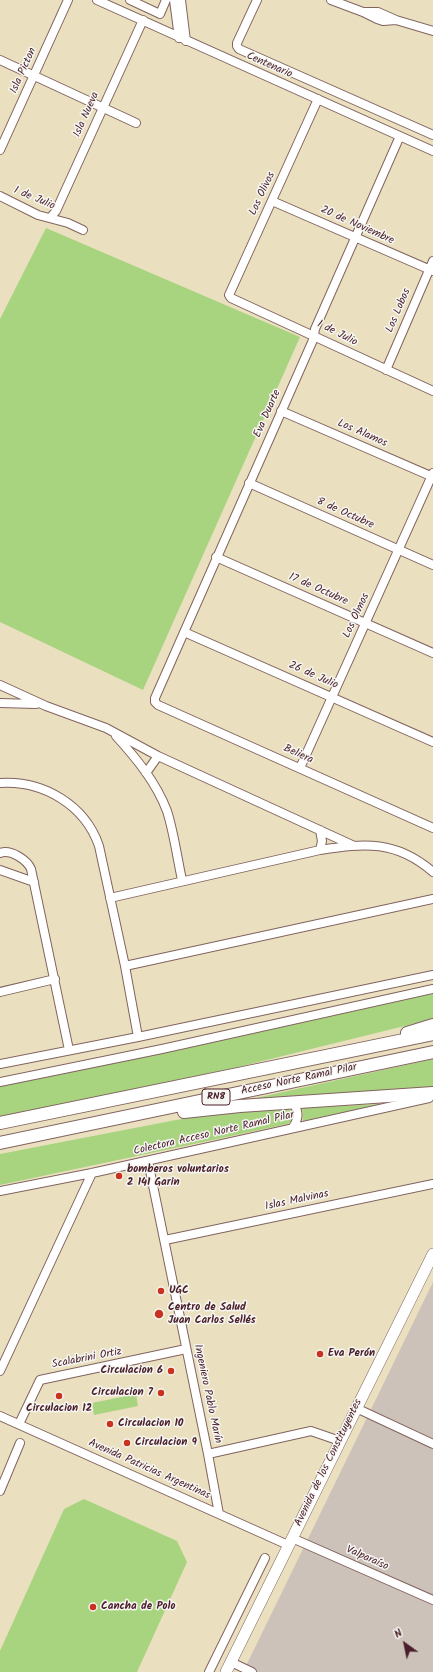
<!DOCTYPE html>
<html>
<head>
<meta charset="utf-8">
<style>
  body { margin:0 }
  #map { position:relative; width:433px; height:1672px; overflow:hidden; background:#eae0bf; font-family:Kalam,sans-serif }
  canvas { display:block }
  .north { position:absolute; left:385px; top:1624px; width:40px; height:40px; -webkit-text-stroke:3px #f6f6f2; paint-order:stroke; rotate:327deg; font-size:11px; font-weight:700; line-height:16px; text-align:center; color:#4a1f2b }
  .north::after { content:''; display:block; margin:auto; width:14px; height:18px; background:#4a1f2b; clip-path:polygon(50% 0,100% 100%,50% 72%,0 100%) }
</style>
</head>
<body>
<div id="map">
<canvas width="433" height="1672"></canvas>
<div class="north">N</div>
</div>
<script>
const ctx = document.querySelector('canvas').getContext('2d');
ctx.lineJoin = 'round';
function fill(path, color) {
  ctx.fillStyle = color;
  ctx.fill(path, 'evenodd');
}
function trace(path, color, width, dash) {
  ctx.strokeStyle = color;
  ctx.lineWidth = width;
  ctx.lineCap = dash ? 'butt' : 'round';
  ctx.setLineDash(dash || []);
  ctx.stroke(path);
}
function drawText(font, color, halo, rows, align = 'center') {
  ctx.font = font + ' Kalam,sans-serif';
  ctx.lineWidth = 3;
  ctx.setLineDash([]);
  ctx.textBaseline = 'middle';
  ctx.strokeStyle = halo;
  ctx.fillStyle = color;
  for (const [text, x, y, turn = 0] of rows) {
    ctx.save();
    ctx.translate(x, y);
    ctx.rotate((+turn || 0) * Math.PI / 180);
    ctx.textAlign = isNaN(turn) ? turn : align;
    if (halo) ctx.strokeText(text, 0, 0);
    ctx.fillText(text, 0, 0);
    ctx.restore();
  }
}
fill(new Path2D(`
  M433,1282V1672H243L321,1512Z`), '#cdc2b9');
fill(new Path2D(`
  M46,228L300,337L143,690L0,622V319Z
  M433,991V1019L234,1068L0,1118V1085Z
  M433,1059V1090L248,1101L251,1099Z
  M381,1104L303,1121L302,1108Z
  M287,1109L292,1111C294,1117 293,1120 288,1124L0,1185V1154L176,1120L224,1113Z
  M136,1394L138,1406L94,1415L92,1403Z
  M84,1499L177,1541L187,1562L137,1672H0V1651L64,1509Z`), '#a8d480');
const minor = new Path2D(`
  M97,0L433,151
  M130,0L160,14L166,0
  M174,0L179,38
  M181,0L186,41
  M257,0L237,43V46L239,49L433,135
  M331,0L363,12L377,19L383,21L396,20
  M363,12H378L396,20L433,31
  M0,60L136,123
  M318,99L229,295L231,298L433,391
  M400,136L315,329L313,340L155,698V702L158,705L433,828
  M0,150L68,0
  M0,196L38,215L68,223L83,230
  M272,201L433,271
  M50,218L56,211L143,20
  M386,370L433,261
  M281,411L433,477
  M249,483L433,565
  M216,557L433,653
  M184,632L433,742
  M0,685L46,706L106,728L158,756L352,845
  M0,703L36,704
  M116,736C136,758 156,782 167,811C174,833 177,857 182,880
  M300,768L433,473
  M146,773L158,756
  M0,783C43,780 85,805 99,846L125,966L138,1037
  M320,830L322,841L320,850
  M0,853C11,849 27,860 31,869L69,1050
  M0,870L34,882
  M110,898L320,850C365,843 396,840 433,872
  M125,966L433,899
  M0,992L55,979
  M0,1064L138,1037L433,975
  M0,1082L162,1049L433,989
  M293,1102C299,1112 299,1118 293,1127
  M148,1161L208,1454L219,1514
  M0,1191L92,1173L429,1098
  M165,1240L433,1184
  M0,1371L92,1173
  M356,1408L433,1444
  M0,1416L288,1545
  M19,1424L40,1380L186,1349
  M208,1454L311,1431L340,1441
  M0,1491L20,1443
  M292,1538L433,1600
  M231,1662L252,1672
  M209,1672L265,1558`);
const major = new Path2D(`
  M226,1672L433,1254`);
const highway = new Path2D(`
  M407,1033L433,1025
  M184,1112L240,1106L433,1093
  M0,1123L433,1034
  M0,1143L433,1052`);
trace(minor, '#82635f', 10);
trace(major, '#82635f', 12);
trace(highway, '#82635f', 14);
trace(minor, '#fff', 8);
trace(major, '#fff', 11);
trace(highway, '#fff', 12);
for (const [x, y, r, color] of [
  [119,1176,4,"#c8321e"],
  [161,1291,4,"#c8321e"],
  [159,1314,5,"#c8321e"],
  [320,1354,4,"#c8321e"],
  [171,1371,4,"#c8321e"],
  [161,1393,4,"#c8321e"],
  [59,1396,4,"#c8321e"],
  [110,1424,4,"#c8321e"],
  [127,1443,4,"#c8321e"],
  [93,1607,4,"#c8321e"]
]) {
  const dot = new Path2D();
  dot.arc(x, y, r, 0, 2 * Math.PI);
  ctx.fillStyle = color;
  ctx.fill(dot);
  trace(dot, '#f6f6f2', 1.5);
}
for (const [x, y, w] of [
  [216,1097,28]
]) {
  const box = new Path2D();
  box.roundRect(x - w / 2, y - 8, w, 16, 3);
  ctx.fillStyle = '#f6f6f2';
  ctx.fill(box);
  trace(box, '#4a1f2b', 1);
}
drawText('bold 10px', '#4a1f2b', null, [
  ["RN8",216,1097]
]);
drawText('11px', '#4a1f2b', '#f6f6f2', [
  ["Centenario",269,66,24],
  ["Isla Picton",24,71,-66],
  ["Isla Nueva",87,115,-66],
  ["Los Olivos",263,194,-65],
  ["1 de Julio",34,199,23],
  ["20 de Noviembre",357,226,24],
  ["Los Lobos",399,311,-67],
  ["1 de Julio",337,334,27],
  ["Eva Duarte",268,414,-66],
  ["Los Alamos",362,434,24],
  ["8 de Octubre",345,514,24],
  ["17 de Octubre",318,590,24],
  ["Los Olmos",357,616,-65],
  ["26 de Julio",313,676,24],
  ["Beliera",298,755,24],
  ["Acceso Norte Ramal Pilar",299,1080,-12],
  ["Colectora Acceso Norte Ramal Pilar",214,1134,-13],
  ["Islas Malvinas",297,1201,-12],
  ["Scalabrini Ortiz",87,1359,-11],
  ["Ingeniero Pablo Marín",207,1394,78],
  ["Avenida de los Constituyentes",329,1463,-64],
  ["Avenida Patricias Argentinas",149,1470,24],
  ["Valparaíso",367,1559,24]
]);
drawText('bold 11px', '#4a1f2b', '#f6f6f2', [
  ["bomberos voluntarios",127,1170],
  ["2 141 Garin",127,1183],
  ["UGC",169,1291],
  ["Centro de Salud",168,1308],
  ["Juan Carlos Sellés",168,1321],
  ["Eva Perón",328,1354],
  ["Circulacion 6",163,1371,"right"],
  ["Circulacion 7",153,1393,"right"],
  ["Circulacion 12",59,1409,"center"],
  ["Circulacion 10",118,1424],
  ["Circulacion 9",135,1443],
  ["Cancha de Polo",101,1607]
], 'left');
</script>
</body>
</html>
